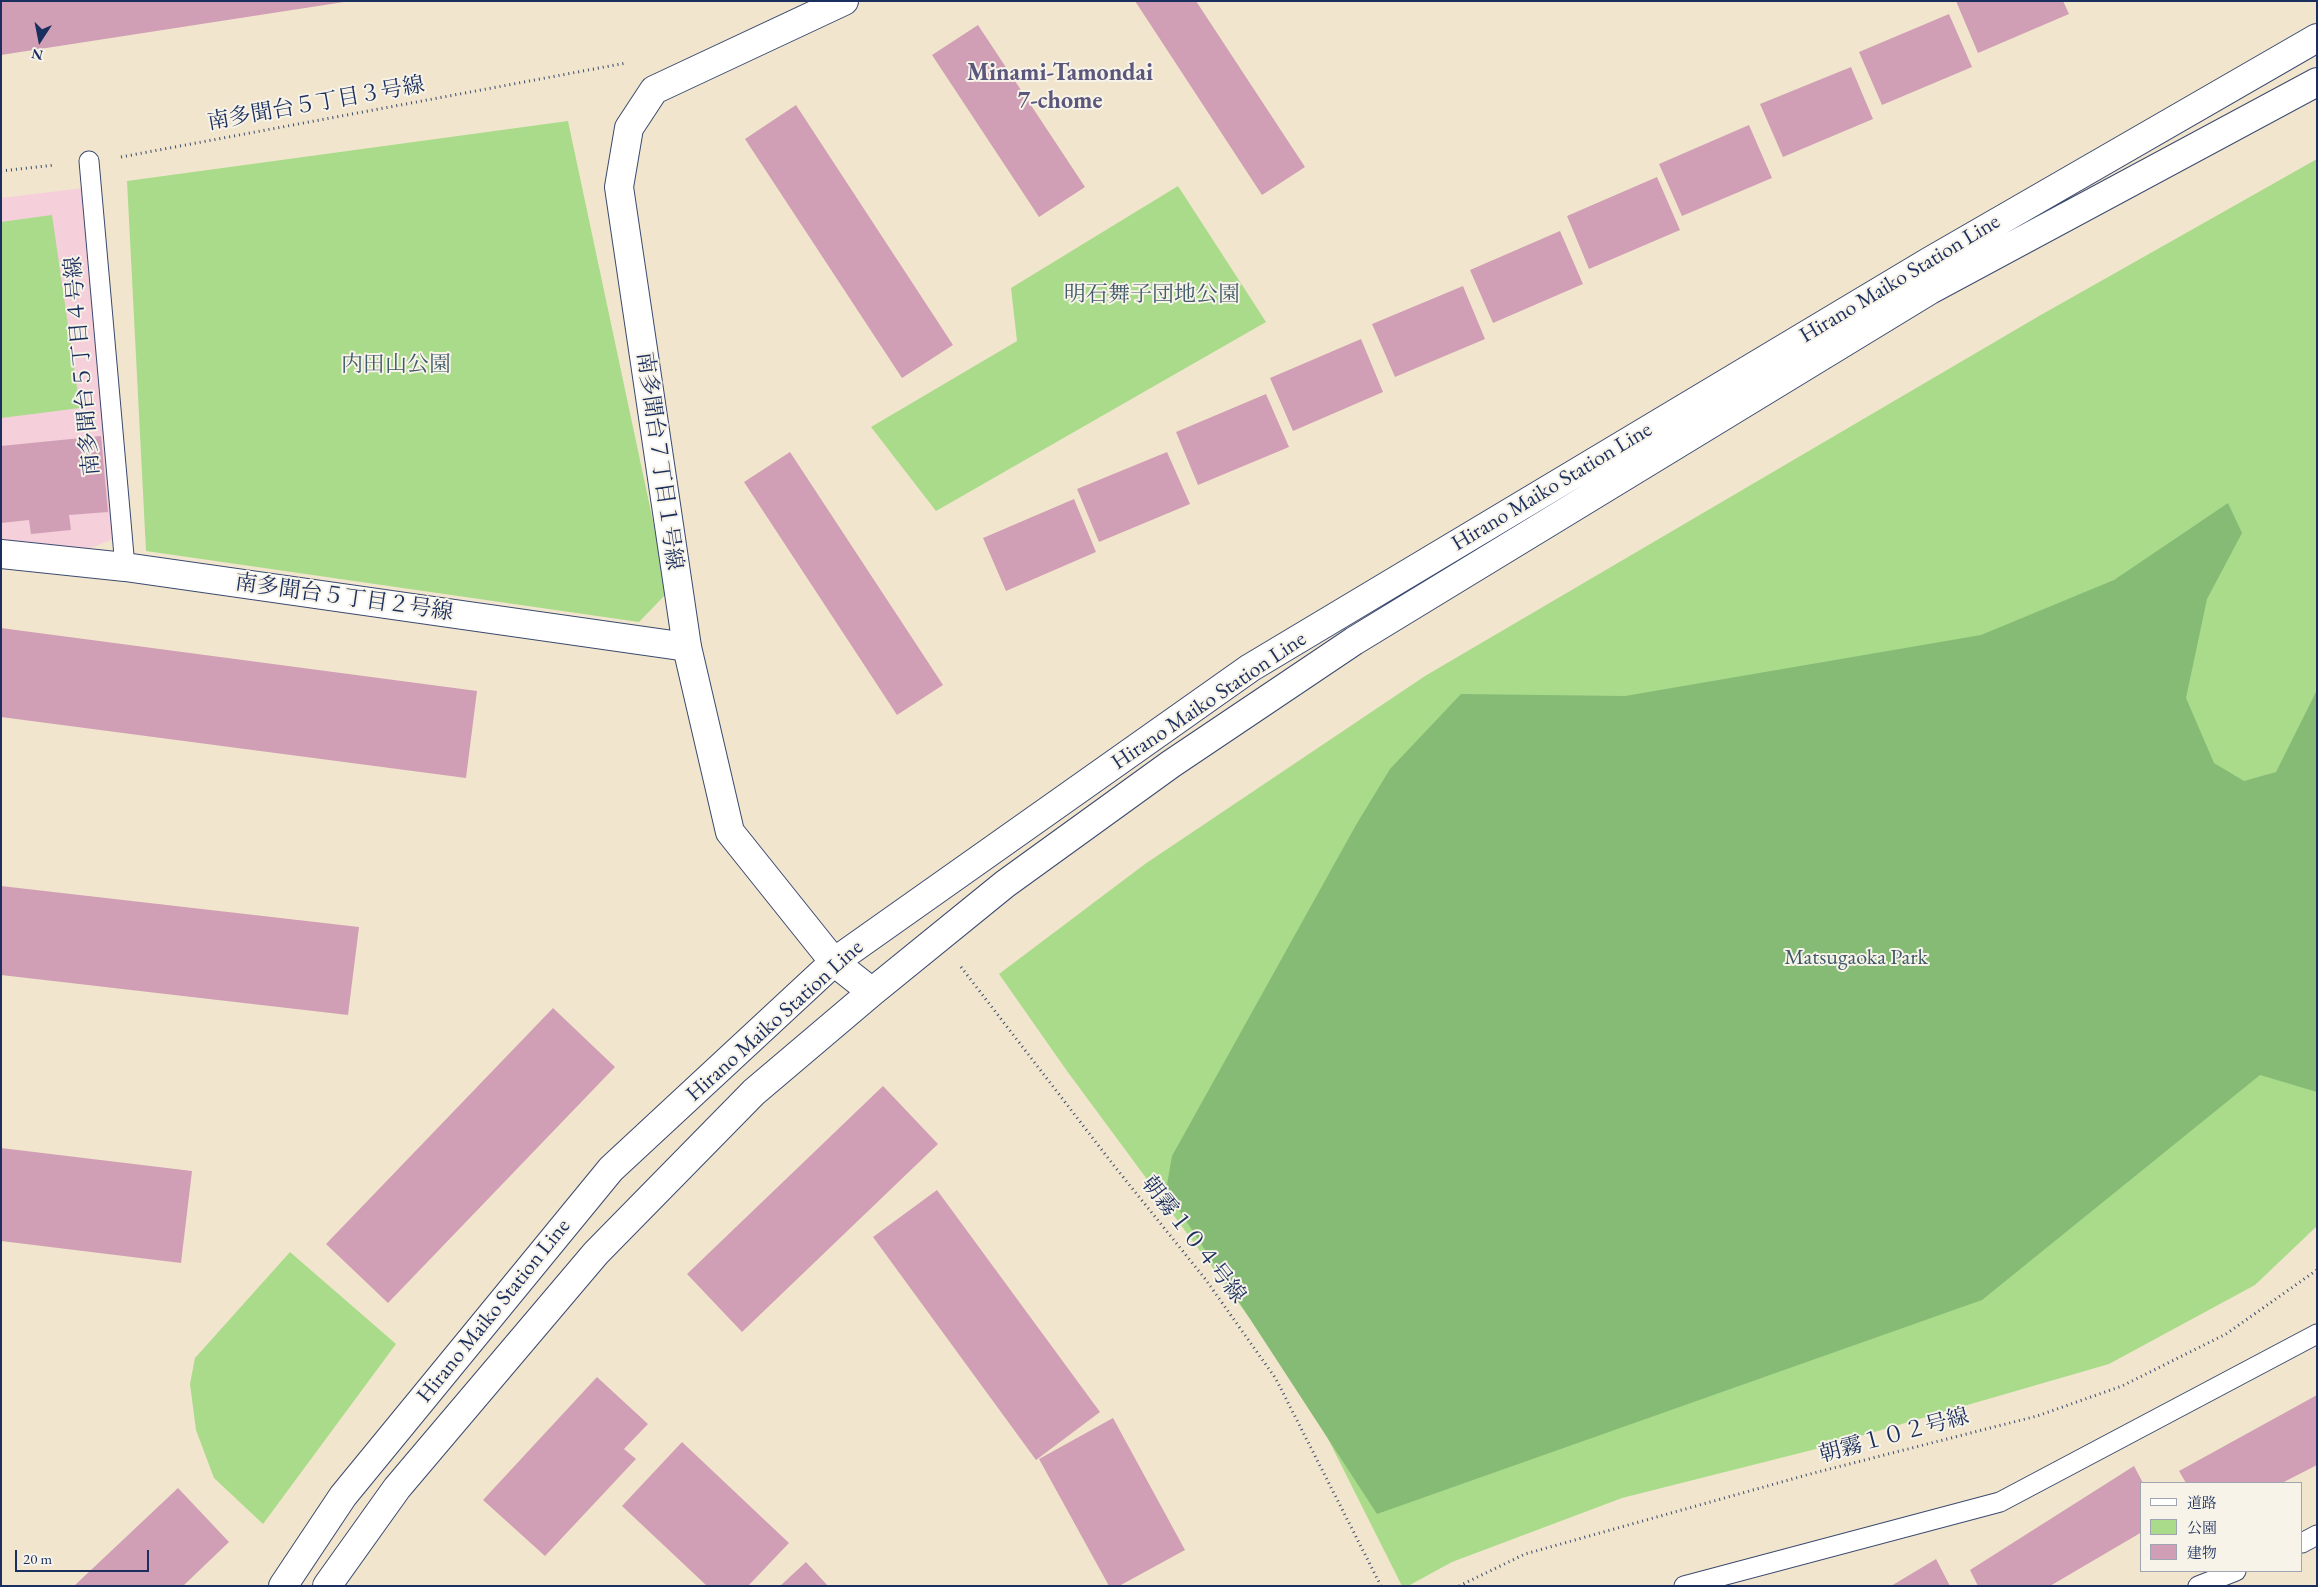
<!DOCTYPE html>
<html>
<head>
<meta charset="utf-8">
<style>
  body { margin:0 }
  #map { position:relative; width:2318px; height:1587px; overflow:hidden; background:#f1e6cd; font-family:"EB Garamond","Noto Serif JP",serif }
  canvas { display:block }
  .frame { position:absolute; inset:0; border:2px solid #1b2f5e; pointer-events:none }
  .legend { position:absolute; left:2140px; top:1482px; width:162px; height:90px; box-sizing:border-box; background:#f7f3e8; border:1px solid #9fa5b1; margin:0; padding:6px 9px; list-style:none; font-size:15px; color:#1b2f5e }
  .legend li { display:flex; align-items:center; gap:10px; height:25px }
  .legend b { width:25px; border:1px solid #9fa5b1 }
  .north { position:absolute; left:15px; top:15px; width:50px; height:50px; -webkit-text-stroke:4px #f7f3e8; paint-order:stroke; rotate:191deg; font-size:14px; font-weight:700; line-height:20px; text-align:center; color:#1b2f5e }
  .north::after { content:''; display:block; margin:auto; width:18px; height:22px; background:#1b2f5e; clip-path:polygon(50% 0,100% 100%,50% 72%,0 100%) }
  .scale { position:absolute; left:15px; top:1550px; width:134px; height:22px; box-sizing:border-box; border:2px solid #1b2f5e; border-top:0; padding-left:6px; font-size:15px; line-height:18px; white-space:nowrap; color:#1b2f5e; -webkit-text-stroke:4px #f7f3e8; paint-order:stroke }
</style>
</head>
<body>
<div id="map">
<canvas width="2318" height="1587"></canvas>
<div class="frame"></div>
<ul class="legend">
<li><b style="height:6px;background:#fff"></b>道路</li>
<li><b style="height:14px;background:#a9db8a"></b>公園</li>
<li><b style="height:14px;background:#d19fb5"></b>建物</li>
</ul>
<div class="north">N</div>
<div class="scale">20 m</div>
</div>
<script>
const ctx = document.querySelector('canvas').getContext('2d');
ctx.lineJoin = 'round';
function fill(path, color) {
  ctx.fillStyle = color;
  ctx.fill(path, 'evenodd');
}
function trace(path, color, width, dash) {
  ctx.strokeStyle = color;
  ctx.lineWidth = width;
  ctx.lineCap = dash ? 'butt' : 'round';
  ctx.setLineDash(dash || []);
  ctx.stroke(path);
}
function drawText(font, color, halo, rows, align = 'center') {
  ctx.font = font + ' "EB Garamond","Noto Serif JP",serif';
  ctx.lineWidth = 4;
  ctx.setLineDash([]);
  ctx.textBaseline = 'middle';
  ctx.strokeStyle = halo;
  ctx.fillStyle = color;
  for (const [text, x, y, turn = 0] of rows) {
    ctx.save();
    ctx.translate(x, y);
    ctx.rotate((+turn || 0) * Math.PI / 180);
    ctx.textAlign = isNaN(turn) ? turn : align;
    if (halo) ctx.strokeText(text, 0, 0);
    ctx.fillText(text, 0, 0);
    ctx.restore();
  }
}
fill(new Path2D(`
  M91,187L121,536L86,550L1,539V198Z`), '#f5cfd9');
fill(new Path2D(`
  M568,121L668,592L639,622L146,551L127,181Z
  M2317,159V1226L2255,1285L2109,1364L1812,1450L1622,1498L1452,1562L1408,1586H1402L1305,1393L1067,1071L999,974L1145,864L1425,676L2039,316Z
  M1178,186L1266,322L936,511L871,427L1017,341L1011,288Z
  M52,215L80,408L1,418V222Z
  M290,1252L396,1344L263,1524L214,1478L196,1430L190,1384L195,1358Z`), '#a9db8a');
fill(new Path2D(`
  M2228,503L2242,533L2207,599L2186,698L2214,763L2244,781L2276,772L2317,690V1092L2260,1075L1982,1300L1377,1514L1166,1190L1172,1156L1356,825L1390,769L1461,694L1625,696L1981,635L2114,580Z`), '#86bb76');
fill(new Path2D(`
  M1,1H344V2L1,55Z
  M1135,1H1196L1305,167L1262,195Z
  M1956,1H2063L2069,14L1978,53Z
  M1949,14L1972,67L1882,105L1859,52Z
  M978,25L1085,187L1039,217L932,55Z
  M1851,67L1873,119L1783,157L1760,104Z
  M796,105L953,345L902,378L745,139Z
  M1749,125L1772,178L1682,216L1659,164Z
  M1657,177L1680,230L1589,269L1567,216Z
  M1560,231L1583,284L1493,323L1470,270Z
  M1463,286L1485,339L1395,377L1372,324Z
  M1361,339L1383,392L1293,431L1270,378Z
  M1266,394L1289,447L1198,485L1176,432Z
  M101,436L108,512L69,515L71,530L31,534L29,520L1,523V446Z
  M790,452L943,685L897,715L744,482Z
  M1167,452L1190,504L1099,542L1077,489Z
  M1074,499L1096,552L1006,591L983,538Z
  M1,628L477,691L466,778L1,717Z
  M1,886L359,927L348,1015L1,975Z
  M553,1008L615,1067L388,1303L326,1244Z
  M883,1086L938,1144L742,1332L687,1274Z
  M1,1148L192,1171L181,1263L1,1241Z
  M937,1190L1100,1412L1036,1460L873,1237Z
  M597,1377L648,1424L624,1449L636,1459L545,1556L483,1500Z
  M2317,1395V1465L2282,1483H2186L2179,1471Z
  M1113,1418L1185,1550L1119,1586H1109L1039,1459Z
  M682,1442L789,1543L748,1586H707L622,1506Z
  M2134,1466L2143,1483L2142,1532L2050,1586H1978L1970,1570Z
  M178,1488L229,1542L183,1586H74Z
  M1936,1559L1950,1586H1891Z
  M806,1562L828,1586H780Z`), '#d19fb5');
const lane = new Path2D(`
  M89,161L125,567
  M2302,1543L2317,1535
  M1684,1586L2000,1502L2317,1334
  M2198,1586L2236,1571`);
const street = new Path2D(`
  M1,554L125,567L687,647`);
const secondary = new Path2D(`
  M844,1L654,90L629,128L619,187L687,647L730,832L834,962L872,992
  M283,1586L343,1496L611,1169L834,962L1250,668L1930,261L2317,38
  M327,1586L397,1488L596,1253L754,1092L872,992L1005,884L1171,764L1354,641L1930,290L2317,82`);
trace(lane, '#3b4a6f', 21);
trace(street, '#3b4a6f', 30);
trace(secondary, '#3b4a6f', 30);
trace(new Path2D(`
  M121,157L626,63
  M1,171L55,165
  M961,967L1115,1167L1206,1280L1276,1379L1381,1586
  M1459,1586L1525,1554L1810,1474L2037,1416L2122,1386L2226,1334L2317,1270`), '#3b4a6f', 3, [1, 4]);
trace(lane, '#fff', 19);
trace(street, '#fff', 28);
trace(secondary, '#fff', 28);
drawText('22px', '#1b2f5e', '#f7f3e8', [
  ["南多聞台５丁目３号線",316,104,-10],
  ["Hirano Maiko Station Line",1900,279,-31],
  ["南多聞台５丁目４号線",83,366,-95],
  ["南多聞台７丁目１号線",659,461,82],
  ["Hirano Maiko Station Line",1552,487,-31],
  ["南多聞台５丁目２号線",344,598,8],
  ["Hirano Maiko Station Line",1209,701,-34],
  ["Hirano Maiko Station Line",775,1021,-42],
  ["朝霧１０４号線",1193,1240,52],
  ["Hirano Maiko Station Line",494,1311,-51],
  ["朝霧１０２号線",1894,1436,-15]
]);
drawText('22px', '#3e5a69', '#f7f3e8', [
  ["明石舞子団地公園",1152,295],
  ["内田山公園",396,365],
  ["Matsugaoka Park",1856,958]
]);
drawText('bold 24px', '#5b567c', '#f7f3e8', [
  ["Minami-Tamondai",1060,73],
  ["7-chome",1060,101]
]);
</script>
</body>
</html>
